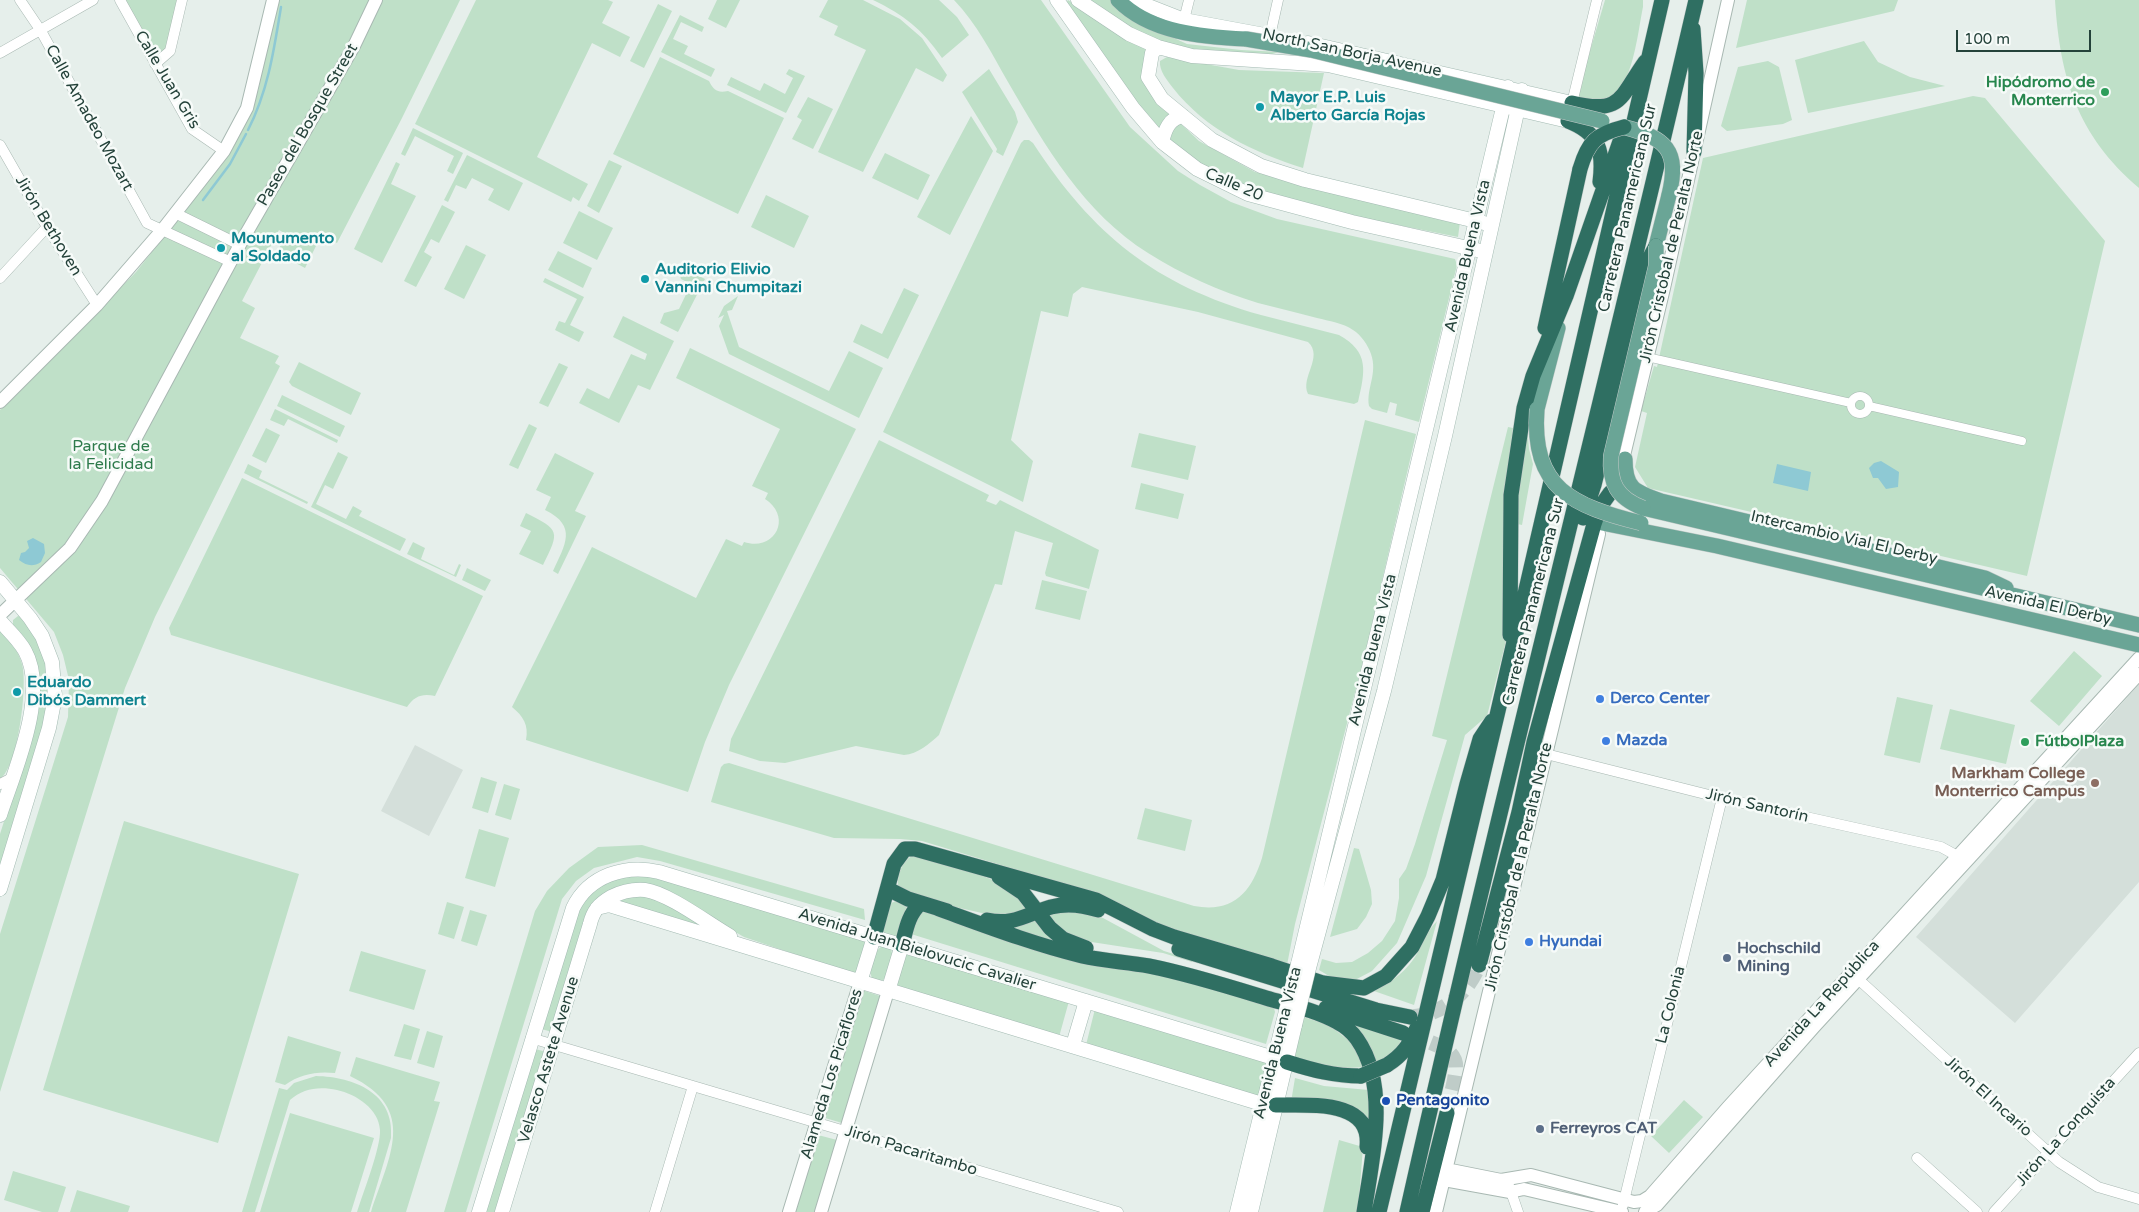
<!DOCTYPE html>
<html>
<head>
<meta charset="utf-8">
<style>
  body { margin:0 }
  #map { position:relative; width:2139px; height:1212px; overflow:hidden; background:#e6efeb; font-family:"Varela Round",sans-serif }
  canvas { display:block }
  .scale { position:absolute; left:1956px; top:30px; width:135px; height:22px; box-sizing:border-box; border:2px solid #24423a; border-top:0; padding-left:6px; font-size:15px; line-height:18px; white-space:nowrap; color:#24423a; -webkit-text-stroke:4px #f7fbf9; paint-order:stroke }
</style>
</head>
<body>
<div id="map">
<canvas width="2139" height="1212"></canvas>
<div class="scale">100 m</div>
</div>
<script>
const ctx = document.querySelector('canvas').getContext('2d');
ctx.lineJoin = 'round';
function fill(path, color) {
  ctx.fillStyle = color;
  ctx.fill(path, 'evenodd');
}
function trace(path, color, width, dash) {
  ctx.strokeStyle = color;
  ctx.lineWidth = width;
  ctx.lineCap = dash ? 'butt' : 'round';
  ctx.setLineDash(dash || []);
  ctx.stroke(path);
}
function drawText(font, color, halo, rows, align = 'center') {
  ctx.font = font + ' "Varela Round",sans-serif';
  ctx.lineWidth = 5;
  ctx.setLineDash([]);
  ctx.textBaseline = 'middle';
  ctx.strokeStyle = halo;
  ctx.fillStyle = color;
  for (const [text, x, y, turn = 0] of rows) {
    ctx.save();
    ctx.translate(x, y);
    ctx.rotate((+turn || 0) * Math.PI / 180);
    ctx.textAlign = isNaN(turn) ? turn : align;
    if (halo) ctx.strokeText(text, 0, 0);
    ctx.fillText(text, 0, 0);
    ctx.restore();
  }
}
fill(new Path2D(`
  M2139,684V882L2015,1023L1916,937Z
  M415,745L463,770L429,836L381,811Z`), '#d4dfda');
fill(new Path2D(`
  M125,0H178L165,53L156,57Z
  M277,0H460L401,120L337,243L321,236L305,268L277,253L286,234L279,230L242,301L255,308L240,338L279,356L275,363L280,366L155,617L125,688L0,1092V934L68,717L69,680L63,655L54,632L0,568V410L136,272L226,159L249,116L258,91Z
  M476,0H608L613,2L602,23L630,37L620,57L592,43L537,157L588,184L579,201L573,197L571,202L415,124Z
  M717,0H740L726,28L708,19Z
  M828,0H863L900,19L922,38L947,75L943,82L916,68L863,172L818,152L866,50L834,35L838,26L819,17Z
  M873,0H939L957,17L969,35L942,58C922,29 904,15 873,0Z
  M954,0H1041L1130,127L1178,171L1200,185L1231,202L1277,219L1455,259L1457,265L1419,422L1395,415L1397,404L1390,402L1387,413L1372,409L1369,406C1366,388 1378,374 1371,354C1368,345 1361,335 1353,330C1343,323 1329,321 1317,318C1298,313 1278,308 1258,303C1219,291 1183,275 1148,253C1084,213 1045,146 1008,82C992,54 977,24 954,0Z
  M1068,0L1149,50L1156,100L1199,141L1255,172L1460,222L1458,237L1358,217L1251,190L1201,166L1167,140L1115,80L1065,5Z
  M1087,0H1110L1128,17L1187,44L1241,50L1280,52L1268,55L1195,54L1131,30Z
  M1605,0H1643V7C1638,30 1633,91 1607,99C1599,102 1588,101 1580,101L1577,95Z
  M1747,0H1898L1894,11L1736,48Z
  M2055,0H2139V188C2077,135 2060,78 2055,0Z
  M658,4L672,11L644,68L630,61Z
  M680,15L704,27L702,32L681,22L673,39L688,46L684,54L715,69L711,77L661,52Z
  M1864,41L1878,62L1910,77L1945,86L1808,113L1795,60Z
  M660,57L709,81C714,91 718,93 728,91L784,118L738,214L613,154Z
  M1167,57L1239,70L1324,73L1303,168C1253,152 1206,130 1173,88C1167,80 1159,71 1160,61Z
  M1768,61L1779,67L1792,120L1783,124L1727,131L1721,126L1738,67Z
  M789,69L805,76L786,113L727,85L731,77L760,91L764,83L785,94L793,78L786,74Z
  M989,69L1015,112L1018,122L1003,156L996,152L997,149L962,92Z
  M1973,96L1985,98L2105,241L2027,576L1648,488L1635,467L1647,413L1641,411L1654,366L1657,367L1703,158Z
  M808,97L833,109L813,149L792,139L802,120L797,117Z
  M971,116L993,151L950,235L917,217Z
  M413,128L463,153L453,174L447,171L454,156L415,136L405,156L401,154Z
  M1024,140H1029L1033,143C1093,235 1155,285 1261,315C1287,322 1313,328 1339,335C1370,352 1365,372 1358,402L1354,404L1308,394C1300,377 1324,357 1308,342L1198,312L1082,287L1073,294L1068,317L1041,311L1011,440L1033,461L1023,502L883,432L1021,143Z
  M885,153L930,175L918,200L872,178Z
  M467,155L523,183L509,211L488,200L494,189L472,178L466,189L456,185L448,202L444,200Z
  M609,160L622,166L599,213L587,206Z
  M396,162L400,164L391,184L416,196L382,263L354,249Z
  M766,195L809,216L794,248L751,227Z
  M442,205L455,212L439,243L431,239L424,252L432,257L416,287L404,281Z
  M579,211L613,228L597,260L563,243Z
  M466,245L486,255L464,299L444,289Z
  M558,251L592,268L583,288L548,270Z
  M681,267L705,279L678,332L660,323L664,313L679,309L691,284L681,279L679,272Z
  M545,278L584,297L570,325L584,332L579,342L555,330L559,321L565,323L577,299L543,282Z
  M904,288L919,295L888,359L853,342L861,324L882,334Z
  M738,296L732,310L727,311L739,347L829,391L849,351L883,368L859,418L729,354L719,326L724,315L718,318L724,306Z
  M623,316L674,341L650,390L638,385L619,423L579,403L587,388L609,399L631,354L645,360L647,354L613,337Z
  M690,348L856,429L729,685L705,742L688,792L526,740C529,725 523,716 512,707L592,547L696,598L726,539L742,546L744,542C775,552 793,517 765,499L768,493L752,486L780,429L676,378Z
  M299,362L361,393L351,415L292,386L289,382Z
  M559,363L568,367L548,407L539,403Z
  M282,395L345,426L340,437L277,406Z
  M275,409L338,440L337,443L288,419L284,426L270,420Z
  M1365,420L1416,434L1365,654L1295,924L1287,965L1168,930L1106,897L922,841L900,839L834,838L711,802L721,767L724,764L729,763L1194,906C1233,913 1251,893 1262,858Z
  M529,424L537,428L518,469L509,465Z
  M1527,426L1529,449L1533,464L1522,525L1513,523Z
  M1508,427L1513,428L1506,482V641L1487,716L1465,735L1426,876L1397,943L1372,971L1355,980L1334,979L1319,970L1322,959L1336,963L1352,962L1368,953L1382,941L1395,921L1399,898V879L1406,869L1415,844L1447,740L1432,736Z
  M266,428L280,435L266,463L252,456Z
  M1139,433L1196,446L1188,480L1131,467Z
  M879,440L989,495L986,501L996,505L1000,500L1099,550L1089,589L1046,576L1045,573L1053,543L1015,531L1002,585L995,584L939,735C929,744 918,754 904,755L856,746L785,763L760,761L729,751L731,739Z
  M338,452L348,457L333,489L325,485L316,504L346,519L353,506L362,511L359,516L406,539L400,551L311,507Z
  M555,453L594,473L575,511L586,516L558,574L553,571C565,545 578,526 545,510L551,497L536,490Z
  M248,464L262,471L259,478L308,502L307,504L244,473Z
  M242,478L483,596L435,696C423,693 414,696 407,707L171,635L169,628Z
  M1141,483L1184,494L1178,519L1135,509Z
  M526,513C560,530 560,531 543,565L519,554L531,531L520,526Z
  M413,542L425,548L421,559L454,575L459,564L461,565L456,577L407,554Z
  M467,568L491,580L485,591L462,580Z
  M1042,580L1087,591L1080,620L1035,609Z
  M18,616L23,617L41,648L49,674V709L0,868V834L30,740L38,705L13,625V620Z
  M0,629C10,640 18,650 22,664C28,685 18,767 0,779Z
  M2074,651L2102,676L2059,726L2030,701Z
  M1897,697L1933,705L1920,763L1884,755Z
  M1950,709L2015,725L2006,764L1940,749Z
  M481,777L497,782L488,813L472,808Z
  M504,784L520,789L511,820L495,815Z
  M1145,808L1192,820L1185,851L1137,839Z
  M124,821L299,874L218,1143L43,1090Z
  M479,829L509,838L495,887L465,878Z
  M642,845L864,909L865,920L660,861L637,857L594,868L576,881L562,899L466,1212H444L535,911L547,891L569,868L598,847Z
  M1354,848L1359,849L1371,890L1372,904L1366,917L1357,929L1330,937Z
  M912,856C940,863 986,873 1009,889C1016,894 1023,902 1029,908L1000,917L928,901L898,886C897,875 902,861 912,856Z
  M646,874L866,939L856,975L744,937L667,893L605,895L552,1032L538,1028L576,911L592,891L620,877Z
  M629,895L656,897L708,929L612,901Z
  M896,901L904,903L908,910L899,936C892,938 886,936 881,930L889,904Z
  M447,902L464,907L454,939L438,934Z
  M470,910L487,915L477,946L461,941Z
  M918,910L1168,974L1274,1008L1275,1012L1266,1044L911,934Z
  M1064,911L1088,913L1103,918L1164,951L1193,960L1192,962L1163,953L1085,941L1071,937L1047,916Z
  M1035,920L1065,947L1002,928Z
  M1437,921L1414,1005L1374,991C1392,982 1408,970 1418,952C1424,941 1428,930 1437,921Z
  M882,946L891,949C895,960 890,974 881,982L872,979C868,967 872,953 882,946Z
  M361,951L426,970L414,1010L349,991Z
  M907,952L1069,1001L1059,1037L896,987L904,954Z
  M862,990L880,996L842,1123L822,1117Z
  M1095,1009L1268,1062L1260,1097L1086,1045Z
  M1300,1016L1329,1025L1352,1043L1364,1067L1328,1069L1290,1059Z
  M1344,1021L1401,1039C1398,1052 1386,1058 1375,1063Z
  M404,1024L420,1029L411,1060L394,1056Z
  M427,1031L443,1036L434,1068L417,1063Z
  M288,1036L341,1052L335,1073C317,1071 300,1074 285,1085L275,1082Z
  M532,1048L546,1052L497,1212H483Z
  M356,1057L440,1082L434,1101L440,1102L406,1212H371C389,1156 419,1109 350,1076Z
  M316,1076C354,1077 395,1093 391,1138L369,1212H357C363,1193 381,1147 380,1130C379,1109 356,1094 337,1090C320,1086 303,1088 290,1100L255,1212H242L279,1088L287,1090L294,1083Z
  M1295,1078L1324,1086L1369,1090L1372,1120L1340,1103L1291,1102Z
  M1684,1100L1703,1117L1669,1153L1651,1136Z
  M290,1113L374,1138L351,1212H260Z
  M818,1135L837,1140L815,1212H795Z
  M1339,1140L1363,1147L1358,1212H1323Z
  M13,1171L66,1187L58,1212H42L4,1200Z
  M77,1190L130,1206L128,1212H70Z`), '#bfe0c8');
fill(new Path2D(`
  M1881,461L1899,472L1898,487L1886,489L1878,478H1873L1869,468L1874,463Z
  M1777,464L1811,472L1808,491L1773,483Z
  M33,538L44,544L45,553L41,562C33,567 27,566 19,560L21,553L25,552L29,548L27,541Z`), '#8ec9d4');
trace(new Path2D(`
  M248,130C268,91 274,50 281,7
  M203,200L230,164L246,134`), '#8ec9d4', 2.5);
trace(new Path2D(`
  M1410,1017C1442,1015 1467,995 1479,965
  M1409,1035C1468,1054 1459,1057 1447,1113`), '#bfccc8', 15, [15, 8]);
const pedestrian = new Path2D(`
  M1647,357L1851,403
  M1851 405a9 9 0 1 1 18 0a9 9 0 1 1-18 0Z
  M1869,406L2022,441`);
const minor = new Path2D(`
  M20,0L41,31L147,223L231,262
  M120,0L192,129L224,151
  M1184,20L1189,0
  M1270,36L1278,0
  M0,53L93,0
  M155,64L170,51L182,0
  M1572,103L1597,0
  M0,145L47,227L97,305
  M175,213L240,245
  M0,278L47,227
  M1546,754L1725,799L1941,847L1963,859
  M0,784L12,778
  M1853,977L1858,979L1868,988L2059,1162L2098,1187L2139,1199
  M531,1038L1118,1212
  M1917,1158L1977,1212
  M1509,1186L1518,1212
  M1623,1205L1722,798
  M655,1212L693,1086
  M1994,1212L2139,1053`);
const tertiary = new Path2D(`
  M0,402L97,305L163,229L224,151L247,108L273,0
  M1621,468L1664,288L1728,0
  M0,615L70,548L102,501L243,239L354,46L376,0
  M1446,1169L1501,1180L1531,1175L1634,1202L1642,1201L1650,1196L1728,1107L2139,658
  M1444,1180L1510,1192L1524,1189L1622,1212
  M789,1212L860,982
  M821,1212L888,991
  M1436,1212L1599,534
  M1645,1212L1657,1205L1814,1027L2139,674`);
const secondary = new Path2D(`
  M1057,0L1133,108L1162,142L1197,169L1248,194L1352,222L1477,250
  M1078,0L1129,34L1158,47L1192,56L1328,65L1568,121
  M1133,0L1184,20L1270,36
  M1308,43L1572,103
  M1158,47L1152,53L1148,77L1162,99L1212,140L1261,166L1305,180L1484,223
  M1162,142C1165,130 1169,118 1183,116
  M0,582L30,618L42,636L52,662L55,697L49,728L0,889
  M0,621C8,630 19,640 25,651C49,694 14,772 0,815
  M597,908L609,905L1262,1104L1276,1105
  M1298,964L1508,87
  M1309,968L1384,691L1445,436L1522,90
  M860,982L874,937
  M888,991L902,945
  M1073,1045L1086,1001
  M479,1212L573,908C589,875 626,864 659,872L1287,1062
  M502,1212L590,924C593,911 599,904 611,897C621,892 633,889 645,890C668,893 709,924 730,936
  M1237,1212L1283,1023
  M1251,1212L1295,1025`);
const primary = new Path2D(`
  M1118,0C1150,33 1203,37 1246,39
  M1656,246L1669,195
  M1537,409L1558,328
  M1625,459C1625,489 1635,492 1661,501L1985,578L2006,588
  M1643,508L2139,625
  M1602,523L1717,546L2139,645`);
const motorway = new Path2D(`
  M1693,29L1696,73L1694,152
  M1572,103C1622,115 1620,97 1645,62
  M1568,121C1599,133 1604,151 1600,182
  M1545,328L1580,169
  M1583,518L1594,485L1650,257L1656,246
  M1510,635L1511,495L1524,408L1533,376L1566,296L1625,127
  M999,877L1023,893L1050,928L1063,939L1086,948
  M888,889L908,899L947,911
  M939,909C986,926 1033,944 1082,956C1104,961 1127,962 1149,966C1189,974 1227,986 1266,998C1290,1005 1315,1010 1337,1022C1345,1026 1352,1032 1357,1039C1390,1086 1372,1160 1364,1212
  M987,920C1013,926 1027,914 1051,907C1067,903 1083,905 1098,910
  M874,937L894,864L905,849H915L1096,900L1153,929L1174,937L1272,966L1323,983L1364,988L1386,976L1412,947L1428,916L1443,880L1467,784L1480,739L1492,721
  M902,945C906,930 908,915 920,904
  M1179,949L1376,1010L1410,1017
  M1479,965L1519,812L1534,742L1594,524L1600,507L1610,493
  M1326,1008L1403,1033
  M1287,1062C1312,1070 1334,1076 1361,1076
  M1387,1065C1404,1054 1408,1046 1417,1028
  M1276,1105C1308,1106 1372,1098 1367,1147
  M1379,1212L1498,711L1662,0
  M1407,1212C1498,807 1602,405 1696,0
  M1422,1212L1447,1113`);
trace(pedestrian, '#a8b8b2', 9);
trace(minor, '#a8b8b2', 11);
trace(tertiary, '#a8b8b2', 14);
trace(secondary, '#a4bbb3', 15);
trace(primary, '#c2cac8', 16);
trace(motorway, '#c2cac8', 16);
trace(pedestrian, '#fff', 8);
trace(minor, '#fff', 10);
trace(tertiary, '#fff', 12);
trace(secondary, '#fff', 14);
trace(primary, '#6aa596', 15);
trace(motorway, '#2f6f62', 15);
const secondaryBridge = new Path2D(`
  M1283,1023L1298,964
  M1295,1025L1309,968`);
const primaryBridge = new Path2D(`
  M1246,39L1311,50L1602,121
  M1624,127C1666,138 1680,150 1669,195
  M1537,409C1531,489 1573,506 1641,523
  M1643,508C1617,498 1609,483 1611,456L1656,266V246`);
const motorwayBridge = new Path2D(`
  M1580,169C1588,142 1596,134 1624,127
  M1361,1076L1387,1065`);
trace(secondaryBridge, '#a4bbb3', 15, []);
trace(primaryBridge, '#c2cac8', 16, []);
trace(motorwayBridge, '#c2cac8', 16, []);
trace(secondaryBridge, '#fff', 14);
trace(primaryBridge, '#6aa596', 15);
trace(motorwayBridge, '#2f6f62', 15);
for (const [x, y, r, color] of [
  [2105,92,5,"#2e9e5b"],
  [1260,107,5,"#0f9aa8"],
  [221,248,5,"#0f9aa8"],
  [645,279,5,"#0f9aa8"],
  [17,692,5,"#0f9aa8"],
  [1600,699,5,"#3f7fe0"],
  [1606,741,5,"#3f7fe0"],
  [2025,742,5,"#2e9e5b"],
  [2095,783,5,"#8d6e63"],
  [1529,942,5,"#3f7fe0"],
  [1727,958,5,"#5c6f8a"],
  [1386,1101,5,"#1a4fb4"],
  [1540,1129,5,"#5c6f8a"]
]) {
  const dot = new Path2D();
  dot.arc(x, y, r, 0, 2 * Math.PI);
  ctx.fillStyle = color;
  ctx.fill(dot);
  trace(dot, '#f7fbf9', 2);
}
drawText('16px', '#24423a', '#f7fbf9', [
  ["North San Borja Avenue",1352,53,12],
  ["Calle Juan Gris",167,80,59],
  ["Calle Amadeo Mozart",89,118,61],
  ["Paseo del Bosque Street",308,125,-60],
  ["Calle 20",1234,185,23],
  ["Carretera Panamericana Sur",1628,208,-77],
  ["Jirón Bethoven",48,226,59],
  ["Jirón Cristobal de Peralta Norte",1672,247,-77],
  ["Avenida Buena Vista",1468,256,-77],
  ["Intercambio Vial El Derby",1844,538,13],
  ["Carretera Panamericana Sur",1534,602,-76],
  ["Avenida El Derby",2048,606,13],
  ["Avenida Buena Vista",1373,650,-76],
  ["Jirón Santorín",1757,806,13],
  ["Jirón Cristóbal de la Peralta Norte",1519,867,-77],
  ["Avenida Juan Bielovucic Cavalier",917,950,17],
  ["Avenida La República",1822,1004,-48],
  ["La Colonia",1671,1005,-76],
  ["Avenida Buena Vista",1278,1043,-76],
  ["Velasco Astete Avenue",549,1060,-73],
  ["Alameda Los Picaflores",832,1074,-73],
  ["Jirón El Incario",1988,1097,42],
  ["Jirón La Conquista",2066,1132,-48],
  ["Jirón Pacaritambo",911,1151,17]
]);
drawText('bold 16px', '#27864d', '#f7fbf9', [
  ["Hipódromo de",2095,83],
  ["Monterrico",2095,101],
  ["FútbolPlaza",2035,742,"left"]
], 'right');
drawText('bold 16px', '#0d838f', '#f7fbf9', [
  ["Mayor E.P. Luis",1270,98],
  ["Alberto García Rojas",1270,116],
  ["Mounumento",231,239],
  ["al Soldado",231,257],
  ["Auditorio Elivio",655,270],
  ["Vannini Chumpitazi",655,288],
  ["Eduardo",27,683],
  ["Dibós Dammert",27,701]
], 'left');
drawText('16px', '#2d7a4b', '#f7fbf9', [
  ["Parque de",111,447],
  ["la Felicidad",111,465]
]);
drawText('bold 16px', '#366cbe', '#f7fbf9', [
  ["Derco Center",1610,699],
  ["Mazda",1616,741],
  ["Hyundai",1539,942]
], 'left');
drawText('bold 16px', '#785e54', '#f7fbf9', [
  ["Markham College",2085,774],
  ["Monterrico Campus",2085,792]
], 'right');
drawText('bold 16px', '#4e5e75', '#f7fbf9', [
  ["Hochschild",1737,949],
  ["Mining",1737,967],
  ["Ferreyros CAT",1550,1129]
], 'left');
drawText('bold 16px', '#164399', '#f7fbf9', [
  ["Pentagonito",1396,1101]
], 'left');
</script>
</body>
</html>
